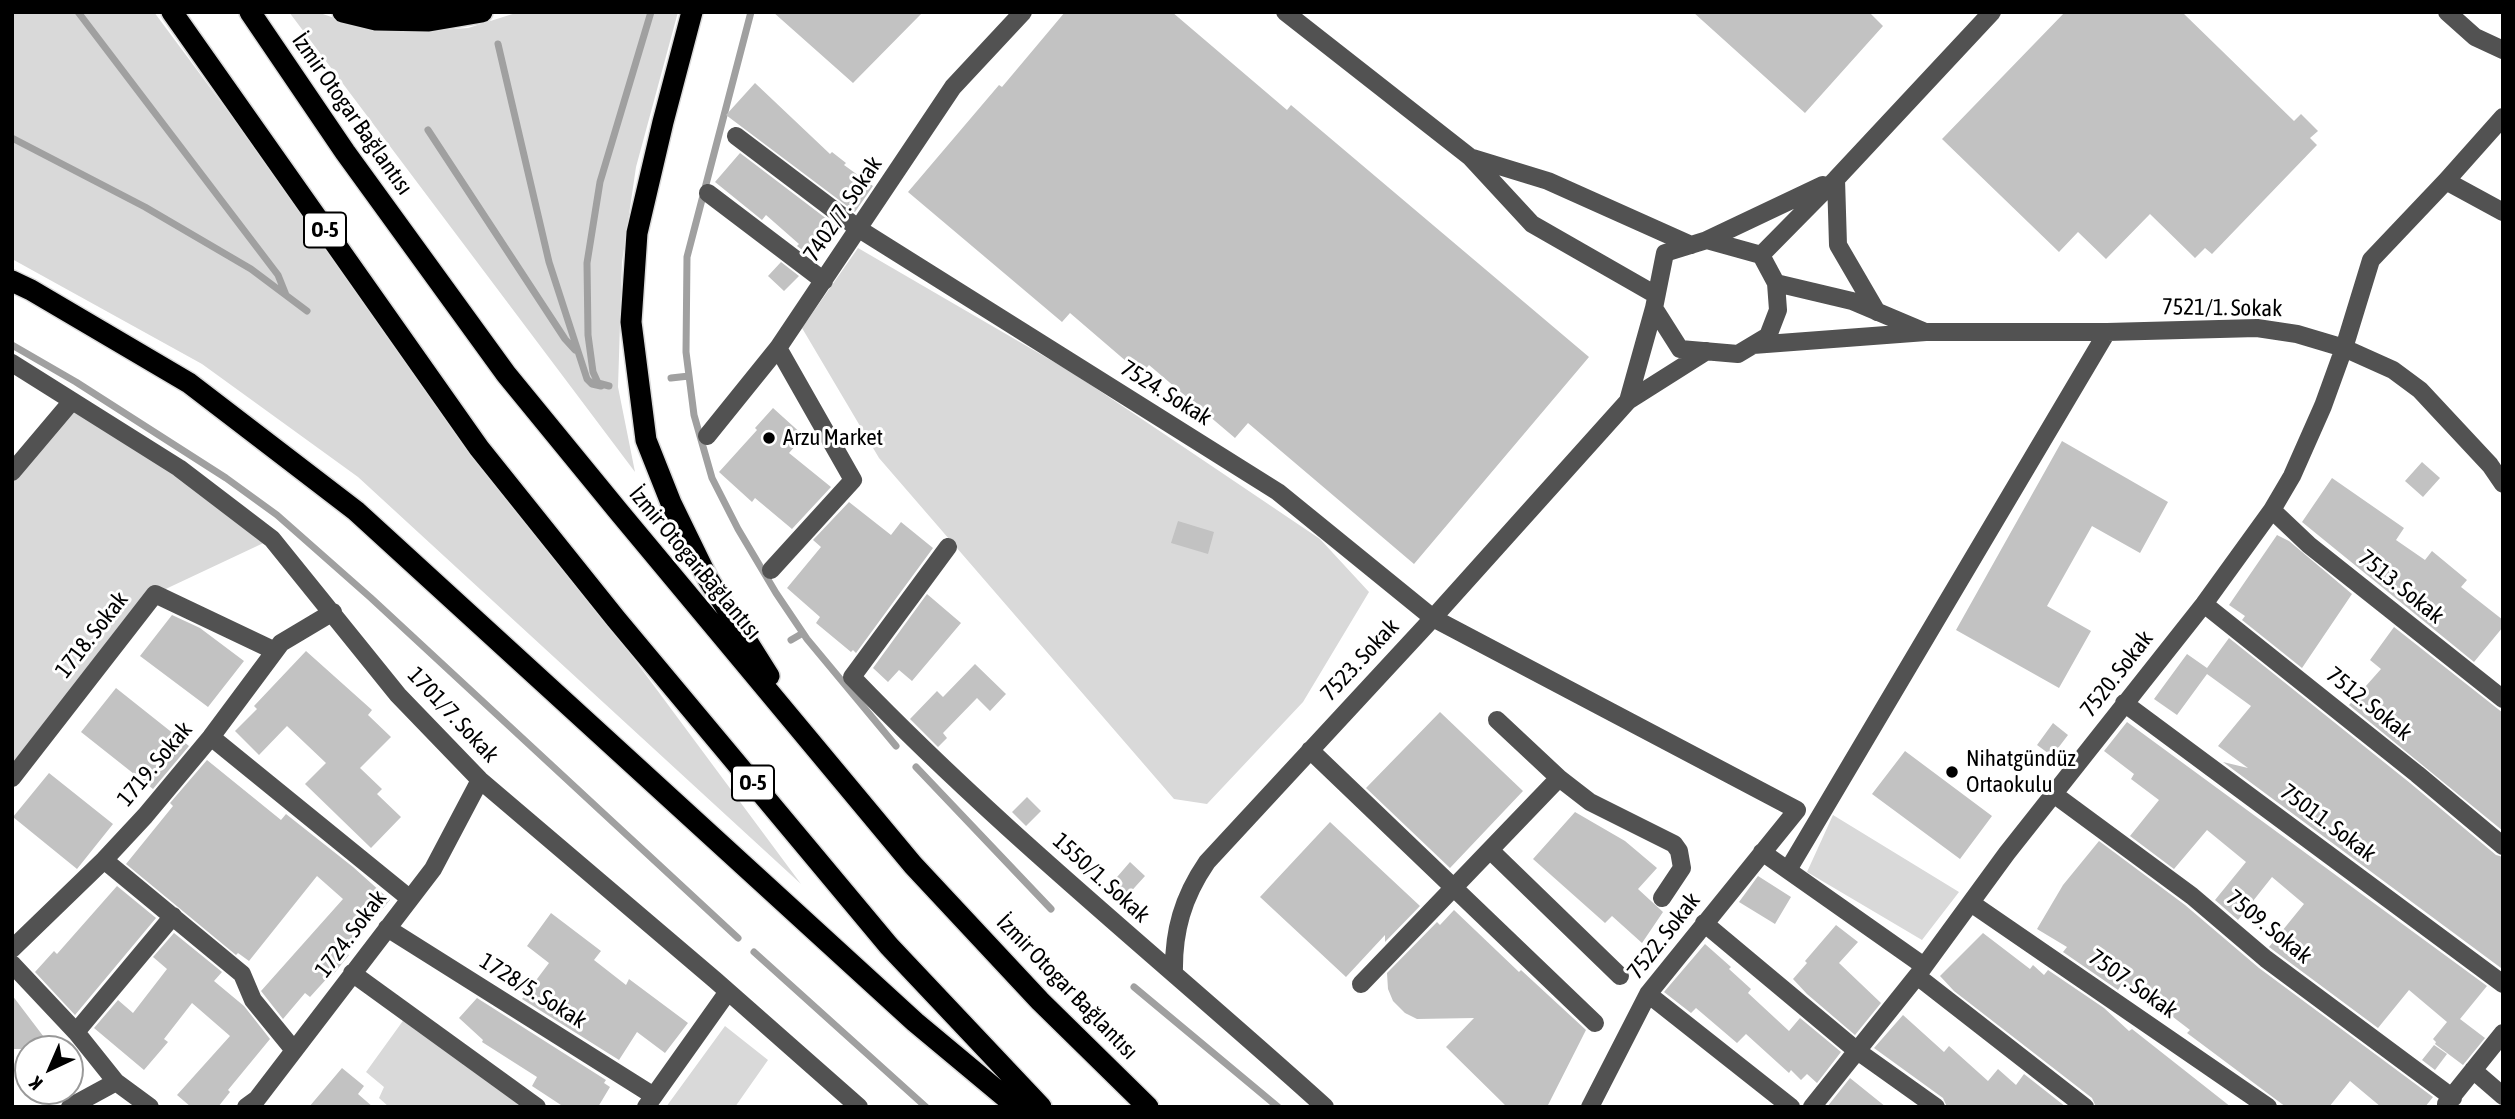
<!DOCTYPE html>
<html>
<head>
<meta charset="utf-8">
<style>
  body { margin:0 }
  #map { position:relative; width:2515px; height:1119px; overflow:hidden; background:#fff; font-family:"Asap Condensed",sans-serif }
  canvas { display:block }
  .frame { position:absolute; inset:0; border:14px solid #000; pointer-events:none }
  .north { position:absolute; left:14px; top:1035px; width:70px; height:70px; box-sizing:border-box; background:#fff; border:2px solid #999; border-radius:50%; rotate:224deg; font-size:19px; font-weight:700; line-height:28px; text-align:center; color:#000 }
  .north::after { content:''; display:block; margin:auto; width:24px; height:32px; background:#000; clip-path:polygon(50% 0,100% 100%,50% 72%,0 100%) }
</style>
</head>
<body>
<div id="map">
<canvas width="2515" height="1119"></canvas>
<div class="frame"></div>
<div class="north">K</div>
</div>
<script>
const ctx = document.querySelector('canvas').getContext('2d');
ctx.lineJoin = 'round';
function fill(path, color) {
  ctx.fillStyle = color;
  ctx.fill(path, 'evenodd');
}
function trace(path, color, width, dash) {
  ctx.strokeStyle = color;
  ctx.lineWidth = width;
  ctx.lineCap = dash ? 'butt' : 'round';
  ctx.setLineDash(dash || []);
  ctx.stroke(path);
}
function drawText(font, color, halo, rows, align = 'center') {
  ctx.font = font + ' "Asap Condensed",sans-serif';
  ctx.lineWidth = 6;
  ctx.setLineDash([]);
  ctx.textBaseline = 'middle';
  ctx.strokeStyle = halo;
  ctx.fillStyle = color;
  for (const [text, x, y, turn = 0] of rows) {
    ctx.save();
    ctx.translate(x, y);
    ctx.rotate((+turn || 0) * Math.PI / 180);
    ctx.textAlign = isNaN(turn) ? turn : align;
    if (halo) ctx.strokeText(text, 0, 0);
    ctx.fillText(text, 0, 0);
    ctx.restore();
  }
}
fill(new Path2D(`
  M12,12H154L801,884L358,477L202,364L12,259Z
  M289,12H317L352,24L410,32L468,28L519,12H678L636,167L622,262L618,387L635,472Z
  M858,248L1073,373L1188,450L1320,539L1369,592L1303,702L1207,804L1174,799L879,458L802,328Z
  M72,401L272,539L155,594L12,778V472Z
  M1833,815L1959,892L1922,940L1807,872Z
  M405,1018L525,1107H389L379,1098L384,1087L366,1072Z
  M725,1026L768,1060L735,1107H666Z`), '#d9d9d9');
trace(new Path2D(`
  M78,12L278,275L286,295
  M751,12L687,257L686,352L694,415L712,478L738,529L776,593L807,639L896,746
  M498,44L549,262L587,379L592,384L601,386
  M428,130L565,339L575,350
  M12,138L145,207L251,269L307,311
  M12,345L76,382L226,478L277,515L371,598L738,938
  M671,378L689,376
  M609,386L598,383L593,372L588,335L587,263L600,182L651,12
  M791,640L803,633
  M916,767L1051,909
  M754,952L926,1107
  M1134,987L1278,1107`), '#a0a0a0', 7);
fill(new Path2D(`
  M773,12H923L853,83Z
  M1065,12H1172L1287,110L1291,105L1589,357L1414,564L1248,423L1235,438L1149,365L1141,374L1070,313L1062,322L908,192L999,85L1002,87Z
  M1693,12H1869L1883,26L1805,113Z
  M2065,12H2182L2294,121L2301,114L2318,131L2310,138L2317,145L2212,254L2205,248L2195,258L2150,214L2106,259L2078,232L2059,252L1942,139Z
  M755,83L830,154L832,152L846,163L844,165L873,186L855,212L726,115Z
  M740,153L840,229L814,259L797,246L799,244L766,215L762,220L715,182Z
  M781,262L799,276L784,291L768,276Z
  M773,408L804,436L789,453L831,487L792,529L755,498L752,502L719,472L757,430L755,428Z
  M2062,441L2168,502L2140,553L2092,526L2047,606L2091,631L2059,688L1956,630Z
  M2422,462L2440,478L2423,497L2405,481Z
  M2332,478L2404,528L2396,540L2425,560L2432,551L2467,580L2461,587L2503,620V627L2474,662L2302,522Z
  M849,502L891,535L901,522L933,548L856,653L853,650L851,652L816,623L820,617L787,588L821,547L813,540Z
  M1178,521L1214,532L1208,554L1171,543Z
  M2277,535L2289,541L2352,594L2302,668L2242,620L2245,616L2229,605Z
  M927,594L961,623L912,681L899,670L888,682L873,668Z
  M172,615L200,628L244,661L208,707L140,656Z
  M2394,627L2503,713V831L2349,705L2381,669L2370,660Z
  M2229,638L2410,783L2496,855L2503,857L2501,968L2223,762L2248,768L2218,746L2251,706L2207,674L2177,715L2154,699L2187,654L2207,668Z
  M306,651L372,710L368,715L391,737L360,768L382,789L377,794L401,817L371,848L305,784L326,763L287,726L259,755L235,731L257,709L254,706Z
  M975,664L1006,694L990,711L977,698L943,733L947,738L938,747L910,719L937,691L943,697Z
  M116,688L189,746L153,789L81,732Z
  M1440,712L1523,791L1450,868L1366,788Z
  M2127,722L2487,986L2460,1019L2485,1038L2463,1065L2435,1044L2436,1042L2433,1039L2447,1022L2409,990L2378,1028L2269,947L2304,904L2272,877L2238,920L2215,900L2246,862L2207,830L2174,869L2130,836L2159,800L2131,779L2134,774L2104,751Z
  M2053,723L2068,735L2052,756L2037,745Z
  M1905,751L1992,816L1960,859L1872,794Z
  M207,760L281,820L286,814L353,867L390,900L345,953L349,955L332,976L330,975L310,997L305,993L283,1019L261,991L343,899L317,876L249,961L238,953L236,955L126,864L173,806L170,803Z
  M49,773L113,824L77,869L13,817Z
  M1027,797L1041,811L1026,826L1012,812Z
  M1575,812L1625,841L1657,868L1638,889L1663,912L1642,943L1612,916L1605,923L1533,859Z
  M1330,822L1420,906L1385,942V935L1346,977L1260,897Z
  M2099,841L2185,905L2259,968L2433,1097L2425,1107H2381L2350,1081L2329,1107H2286L2187,1033L2190,1030L2147,997L2145,999L2123,982L2118,990L2063,952L2067,947L2037,929L2063,885Z
  M1130,862L1145,876L1126,897L1111,884Z
  M1758,876L1791,897L1775,924L1739,902Z
  M117,886L156,918L75,1015L35,972L54,951L57,954Z
  M1454,910L1519,972L1521,970L1586,1030L1547,1107H1507L1446,1047L1474,1018L1417,1019L1405,1013L1393,1001L1388,989L1387,973L1437,922L1440,925Z
  M551,913L601,951L594,960L626,985L629,979L688,1023L665,1053L637,1032L619,1060L522,999L549,963L527,946Z
  M1836,925L1858,942L1839,963L1881,1003L1855,1035L1807,994L1793,979L1807,963L1805,961Z
  M174,933L222,972L214,981L244,1006L270,1039L228,1090L230,1092L218,1107H191L177,1095L230,1036L192,1003L164,1039L168,1042L144,1070L94,1028L118,1000L133,1013L167,969L153,957Z
  M1983,933L2030,969L2033,965L2044,975L2048,970L2104,1008L2129,1031L2132,1029L2231,1107H2096L2092,1098L1954,991L1940,976Z
  M1705,944L1731,967L1729,969L1751,989L1748,993L1789,1031L1800,1018L1841,1052L1817,1083L1807,1074L1801,1080L1791,1070L1789,1073L1746,1034L1737,1043L1696,1008L1691,1013L1664,992Z
  M12,995L53,1049H12Z
  M477,998L606,1080L604,1083L610,1087L598,1107H564L532,1086L537,1077L482,1042L483,1040L459,1018Z
  M1903,1015L1944,1052L1949,1046L1988,1081L1998,1069L2016,1085L2024,1074L2066,1107H1947L1943,1098L1874,1048Z
  M2434,1045L2447,1054L2435,1070L2422,1060Z
  M342,1068L364,1086L358,1094L373,1107H309Z
  M1850,1078L1886,1107H1827Z`), '#c2c2c2');
const highway = new Path2D(`
  M172,12L479,448L616,619L889,946L1041,1107
  M250,12L345,152L506,374L619,512L913,865L1040,1001L1148,1107
  M343,12L376,20L429,21L482,12
  M692,12L663,122L637,233L631,322L646,440L671,503L708,579L769,676
  M12,281L31,290L189,383L356,511L915,1022L1017,1107`);
trace(highway, '#dbdbdb', 24);
trace(new Path2D(`
  M1285,12L1470,157L1532,224L1656,295
  M2447,12L2475,37L2503,50
  M736,136L859,229L1278,492L1433,618L1797,810L1648,994L1590,1107
  M1473,158L1548,181L1691,245
  M1836,179L1838,245L1877,312
  M2446,181L2503,117
  M708,193L824,281
  M1707,240L1761,255L1776,283L1778,310L1768,336L1738,354L1680,349L1654,308L1665,253Z
  M1707,240L1823,185
  M1761,255L1836,179L1992,12
  M1776,283L1852,301L1923,331
  M1753,345L1926,332H2107L2257,328L2297,334L2344,348L2393,370L2420,390L2490,465L2503,484
  M12,363L179,468L272,539L398,695L480,780L715,980L859,1107
  M1628,401L1654,308
  M707,436L778,348L953,87L1023,12
  M12,472L72,401
  M2272,510L2309,545L2503,699
  M948,547L852,677C1000,831 1167,964 1325,1107
  M771,570L853,480L778,348
  M2204,604L2417,774L2503,846
  M2124,703L2503,984
  M211,737L409,898
  M1310,750L1595,1023
  M12,778L155,594L275,651
  M1559,778L1590,802L1674,844L1679,851L1682,868L1662,898
  M2055,795L2192,896L2266,959L2453,1098
  M1490,850L1620,976
  M1762,852L1924,966
  M104,860L242,974L253,1000L293,1049
  M1788,870L2107,332
  M1971,903L2268,1107
  M1704,923L1856,1050L1936,1107
  M387,928L654,1096
  M12,949L104,860L145,816L211,737L281,643L333,612
  M12,964L76,1032L116,1082L150,1107
  M352,973L537,1107
  M1174,974C1173,931 1183,897 1207,862L1433,618L1628,401L1707,351
  M1917,976L2085,1107
  M1361,984L1559,778L1497,720
  M1648,994L1791,1107
  M76,1032L173,916
  M2473,1070L2503,1096
  M2446,1104L2503,1033
  M70,1107L116,1082
  M246,1107L257,1099L433,869L480,780
  M646,1107L727,993
  M1812,1107L1917,976L2007,853L2204,604L2272,510L2292,476L2323,406L2344,348L2371,260L2446,181L2503,212`), '#525252', 18);
trace(highway, '#000', 21);
for (const [x, y, r, color] of [
  [769,438,7,"#000"],
  [1952,772,7,"#000"]
]) {
  const dot = new Path2D();
  dot.arc(x, y, r, 0, 2 * Math.PI);
  ctx.fillStyle = color;
  ctx.fill(dot);
  trace(dot, '#fff', 2.5);
}
for (const [x, y, w] of [
  [325,230,42],
  [753,783,42]
]) {
  const box = new Path2D();
  box.roundRect(x - w / 2, y - 17.5, w, 35, 5);
  ctx.fillStyle = '#fff';
  ctx.fill(box);
  trace(box, '#000', 2);
}
drawText('bold 21px', '#000', null, [
  ["O-5",325,230],
  ["O-5",753,783]
]);
drawText('23px', '#000', '#fff', [
  ["İzmir Otogar Bağlantısı",352,114,55],
  ["7402/7. Sokak",843,209,-56],
  ["7521/1. Sokak",2222,308,1],
  ["7524. Sokak",1166,393,32],
  ["İzmir Otogar Bağlantısı",695,563,50],
  ["7513. Sokak",2401,587,39],
  ["1718. Sokak",92,635,-52],
  ["7523. Sokak",1360,660,-47],
  ["7520. Sokak",2117,674,-52],
  ["7512. Sokak",2369,704,39],
  ["1701/7. Sokak",453,715,47],
  ["1719. Sokak",155,764,-50],
  ["75011. Sokak",2328,823,37],
  ["1550/1. Sokak",1101,878,42],
  ["7509. Sokak",2269,927,39],
  ["1724. Sokak",351,934,-53],
  ["7522. Sokak",1664,936,-52],
  ["7507. Sokak",2133,984,35],
  ["İzmir Otogar Bağlantısı",1067,987,46],
  ["1728/5. Sokak",533,991,32]
]);
drawText('23px', '#000', '#fff', [
  ["Arzu Market",783,438],
  ["Nihatgündüz",1966,759],
  ["Ortaokulu",1966,785]
], 'left');
</script>
</body>
</html>
